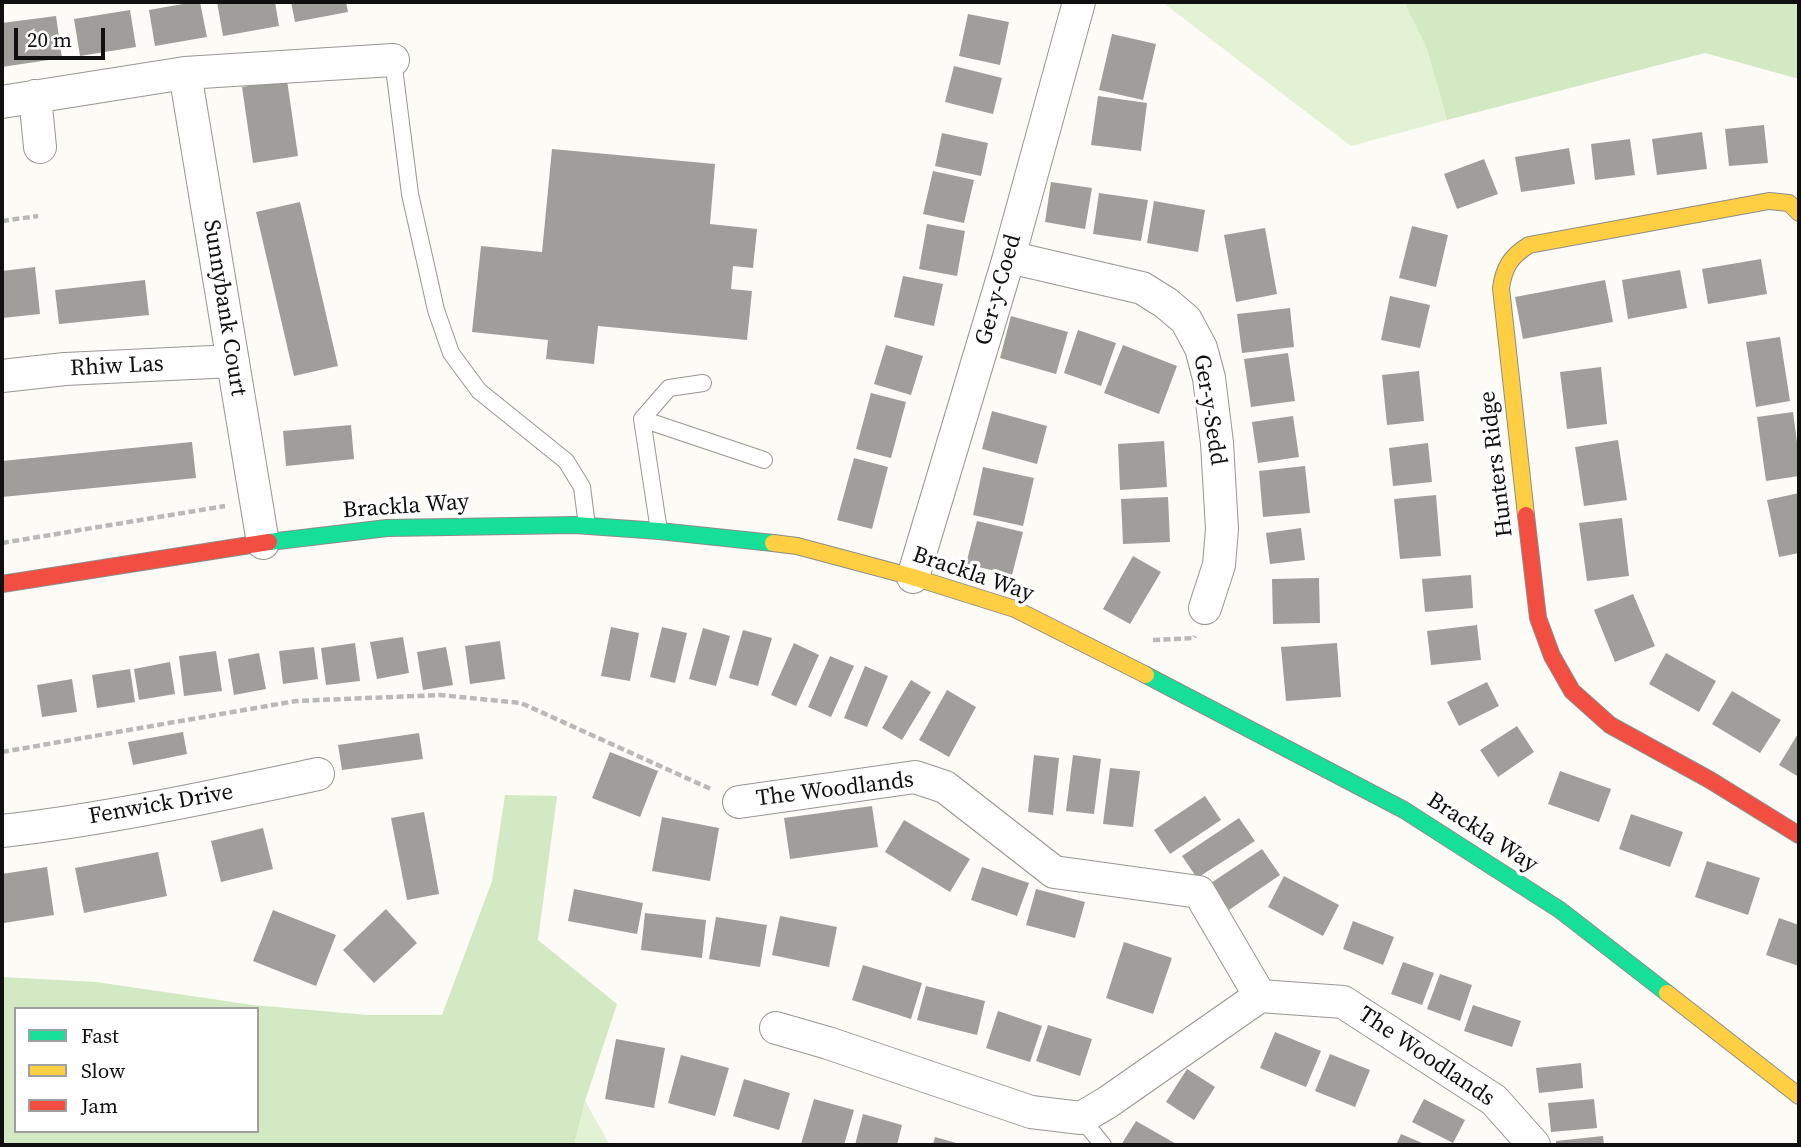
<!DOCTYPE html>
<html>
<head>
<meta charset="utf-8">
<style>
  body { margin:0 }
  #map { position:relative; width:1801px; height:1147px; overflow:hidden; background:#fcfbf5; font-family:"Source Serif 4",serif }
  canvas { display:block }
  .frame { position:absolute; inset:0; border:4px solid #101010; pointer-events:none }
  .legend { position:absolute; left:14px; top:1007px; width:245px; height:126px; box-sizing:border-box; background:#fff; border:2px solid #9f9f9f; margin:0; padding:9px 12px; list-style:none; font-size:21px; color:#101010 }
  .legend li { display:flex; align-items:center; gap:14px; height:35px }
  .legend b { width:35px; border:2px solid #9f9f9f }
  .scale { position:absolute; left:14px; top:28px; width:91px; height:32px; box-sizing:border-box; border:4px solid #101010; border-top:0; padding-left:9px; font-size:21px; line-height:24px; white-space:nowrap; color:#101010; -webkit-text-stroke:5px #fff; paint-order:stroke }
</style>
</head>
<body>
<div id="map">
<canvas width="1801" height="1147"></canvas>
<div class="frame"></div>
<ul class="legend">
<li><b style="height:9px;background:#16e098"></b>Fast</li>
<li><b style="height:9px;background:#ffcf43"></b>Slow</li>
<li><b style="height:9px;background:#f24e42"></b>Jam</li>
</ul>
<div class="scale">20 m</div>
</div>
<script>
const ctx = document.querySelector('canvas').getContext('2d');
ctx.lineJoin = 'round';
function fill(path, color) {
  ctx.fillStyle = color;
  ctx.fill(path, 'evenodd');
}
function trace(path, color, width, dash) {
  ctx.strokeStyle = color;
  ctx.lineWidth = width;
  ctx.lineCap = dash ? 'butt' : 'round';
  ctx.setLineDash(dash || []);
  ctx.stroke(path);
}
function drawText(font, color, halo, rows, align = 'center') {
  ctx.font = font + ' "Source Serif 4",serif';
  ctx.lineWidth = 7;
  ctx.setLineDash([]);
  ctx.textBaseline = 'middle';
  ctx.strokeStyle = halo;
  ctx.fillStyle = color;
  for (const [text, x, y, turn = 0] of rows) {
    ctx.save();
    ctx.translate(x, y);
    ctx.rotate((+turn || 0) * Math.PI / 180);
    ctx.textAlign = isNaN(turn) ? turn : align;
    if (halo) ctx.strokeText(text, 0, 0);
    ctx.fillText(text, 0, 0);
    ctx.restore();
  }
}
fill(new Path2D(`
  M1162,2H1404L1427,49L1447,120L1351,146Z
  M585,1101L610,1145H574Z`), '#e3f2d5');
fill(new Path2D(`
  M1404,2H1799V79L1705,53L1447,120L1427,49Z
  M505,795L557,796L538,940L617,1004L585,1101L574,1145H2V977L96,982L253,1005L368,1015H442L492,881ZM16,1009H257V1131H16Z`), '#d3e9c3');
fill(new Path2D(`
  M194,2H200L207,37L155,46L149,10Z
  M217,2H275L279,26L223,36Z
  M291,2H346L348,12L295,22Z
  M130,10L136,47L80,56L74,19Z
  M968,14L1009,22L1000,65L959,56Z
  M56,16L62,58L2,67V23Z
  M1112,34L1156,44L1143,100L1099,90Z
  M954,66L1002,78L993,114L945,102Z
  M287,80L298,156L253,163L242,87Z
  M1098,96L1147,103L1141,151L1091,145Z
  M1764,125L1768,163L1729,166L1725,129Z
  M1702,132L1707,169L1657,175L1652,139Z
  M942,133L988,143L981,176L935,166Z
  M1630,139L1635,175L1595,180L1591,144Z
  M1569,148L1575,184L1521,192L1515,157Z
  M552,149L715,164L710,224L757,229L753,268L733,266L731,289L752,291L747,340L598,326L594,364L546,359L548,340L472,332L481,246L542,252Z
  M1484,159L1498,194L1457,209L1444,174Z
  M933,171L974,180L964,223L923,214Z
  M1051,182L1092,188L1085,229L1045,222Z
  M1099,193L1148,200L1141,241L1093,234Z
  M1154,201L1205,210L1198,252L1147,243Z
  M300,202L338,366L294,376L256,212Z
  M927,224L965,231L957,276L919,269Z
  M1412,226L1448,235L1436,287L1399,278Z
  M1265,228L1277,294L1236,302L1224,235Z
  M1761,259L1767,294L1708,304L1702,269Z
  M35,267L40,314L2,318V271Z
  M1680,270L1687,308L1628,319L1622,280Z
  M903,276L943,284L934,326L894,317Z
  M145,280L149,315L59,324L55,290Z
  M1605,280L1613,322L1523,339L1515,297Z
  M1390,296L1430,305L1420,348L1381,340Z
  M1290,308L1294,347L1242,353L1237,314Z
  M1011,316L1068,332L1056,374L1000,358Z
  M1078,330L1116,343L1101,386L1064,373Z
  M1780,337L1790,401L1756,407L1746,342Z
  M886,345L923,356L911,395L874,384Z
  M1123,345L1177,366L1159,414L1104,393Z
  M1288,353L1295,401L1251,407L1244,359Z
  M1601,367L1607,424L1567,429L1560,372Z
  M1419,371L1424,421L1387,425L1382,375Z
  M871,393L906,402L891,458L856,449Z
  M992,411L1047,426L1037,464L982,449Z
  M1793,412L1799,457V476L1766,481L1757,417Z
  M1293,416L1299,457L1258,463L1252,422Z
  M351,425L354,459L286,466L283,431Z
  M1618,440L1627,500L1584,506L1575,447Z
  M1164,441L1167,487L1120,490L1118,444Z
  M192,442L196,478L2,497V461Z
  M1428,443L1432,482L1393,486L1389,448Z
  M854,458L888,467L872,529L837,520Z
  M1305,466L1310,513L1263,517L1259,471Z
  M983,467L1034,478L1023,526L973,515Z
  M1799,493V553L1779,557L1767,500Z
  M1436,495L1441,556L1400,559L1394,499Z
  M1168,497L1170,542L1123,544L1121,499Z
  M1622,518L1629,576L1587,581L1579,523Z
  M977,521L1023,532L1012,575L966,564Z
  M1301,528L1305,560L1270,564L1266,533Z
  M1133,556L1161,572L1130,624L1103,609Z
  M1471,575L1473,608L1425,612L1422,579Z
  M1319,578L1320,623L1273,624L1272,579Z
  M1633,594L1655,646L1615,662L1594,610Z
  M1477,625L1481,660L1431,665L1427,631Z
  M611,627L639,633L630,681L601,676Z
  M662,627L687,633L675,683L650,677Z
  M703,628L730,636L716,686L689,679Z
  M743,630L772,638L758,686L729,678Z
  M403,637L409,673L377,679L370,642Z
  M500,641L505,679L470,684L465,646Z
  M355,643L360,681L326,685L321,648Z
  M794,643L819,655L796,706L771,695Z
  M1337,643L1341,697L1286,701L1281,647Z
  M314,647L318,679L283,684L279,651Z
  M446,647L453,685L423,690L417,652Z
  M216,651L222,691L184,696L179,656Z
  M259,653L266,689L234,695L228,659Z
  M1666,653L1716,681L1699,712L1649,684Z
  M830,656L854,666L831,717L808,707Z
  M170,662L175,694L139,700L134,669Z
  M865,666L888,676L867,727L844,718Z
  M130,669L135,702L97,708L92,675Z
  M72,679L77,712L42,717L37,685Z
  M911,680L931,692L902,740L882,728Z
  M1487,682L1499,706L1459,726L1447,702Z
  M947,690L976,707L949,757L919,740Z
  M1732,691L1781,720L1760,753L1712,724Z
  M1517,726L1534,752L1498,777L1480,750Z
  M183,732L187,754L133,765L128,742Z
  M1799,732V777L1779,765Z
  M419,733L423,759L342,770L338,745Z
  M610,752L658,771L640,817L592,798Z
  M1034,755L1059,758L1053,815L1028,812Z
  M1073,755L1101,759L1094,814L1066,811Z
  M1110,768L1140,771L1133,827L1103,824Z
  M1560,771L1611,789L1599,822L1548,804Z
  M1205,796L1221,820L1170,854L1154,830Z
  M872,806L878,847L790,859L784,818Z
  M424,812L439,894L407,900L391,818Z
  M1631,814L1683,832L1670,867L1619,849Z
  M662,817L719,828L710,881L652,871Z
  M1239,818L1255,841L1197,878L1182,856Z
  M904,820L970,859L950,892L885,852Z
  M263,828L273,869L221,882L211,841Z
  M1262,849L1280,875L1229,910L1211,883Z
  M158,852L167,896L84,913L75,868Z
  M1707,861L1760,878L1748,915L1695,897Z
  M47,867L54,915L4,923L2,874Z
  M982,867L1029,883L1017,916L971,900Z
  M1284,876L1339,905L1323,936L1268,907Z
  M574,889L643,903L637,934L568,921Z
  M1036,889L1085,902L1075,938L1026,925Z
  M386,909L417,943L374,983L343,950Z
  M273,910L336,935L316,986L253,961Z
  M645,913L706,920L702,958L641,950Z
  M780,916L837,927L829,967L772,955Z
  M716,917L767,925L760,967L709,959Z
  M1779,918L1799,925V966L1766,955Z
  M1353,921L1394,937L1383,965L1343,949Z
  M1124,942L1172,958L1153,1014L1106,998Z
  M1403,962L1434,973L1422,1005L1391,994Z
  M863,965L922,983L911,1019L852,1000Z
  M1440,974L1472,985L1460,1021L1427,1009Z
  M926,986L985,1001L977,1035L917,1020Z
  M1473,1005L1521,1021L1512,1047L1464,1031Z
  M998,1011L1042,1026L1030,1062L986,1048Z
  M1048,1025L1092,1039L1080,1076L1036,1061Z
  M1275,1032L1321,1051L1306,1087L1260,1068Z
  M616,1039L665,1048L654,1108L605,1099Z
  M1330,1054L1370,1070L1355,1107L1315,1091Z
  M681,1055L729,1068L715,1116L668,1103Z
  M1581,1063L1583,1088L1539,1093L1536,1068Z
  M1187,1069L1215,1087L1194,1120L1166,1102Z
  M744,1079L790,1093L779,1130L733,1116Z
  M814,1099L854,1110L844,1145L801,1144Z
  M1424,1099L1465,1120L1453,1143L1412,1122Z
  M1594,1099L1597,1128L1551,1132L1548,1103Z
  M863,1114L902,1125L897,1145H855Z
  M1136,1121L1178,1145H1121Z
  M1401,1134L1427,1145H1396Z
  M1603,1136L1604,1145H1556V1141Z
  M935,1137L960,1144V1145H933Z`), '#a09e9a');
const lane = new Path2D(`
  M393,60L410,194L436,310L451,353L479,391L566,461L582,487L587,526
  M642,419L764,460
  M659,531L642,419L669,388L703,383
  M1081,1118L1103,1145`);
const street = new Path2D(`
  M185,73L263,543
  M35,96L40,147
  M2,102L185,73L393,60
  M1009,257L1142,288L1166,303L1186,320L1201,348L1209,378L1217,443L1222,529L1219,565L1205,608
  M2,376L65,369L233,361
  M913,577L1009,257L1079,2
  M739,802L915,777L945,787L1054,872L1199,892L1260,996
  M2,831C108,819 214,796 318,774
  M776,1028L828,1043L1031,1112L1081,1118L1108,1102L1260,996L1343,1002L1494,1100L1534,1145`);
const fast = new Path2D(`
  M269,542L387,528L575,525L659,531L773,543
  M1146,675L1404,810L1560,910L1667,993`);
const slow = new Path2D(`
  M1526,515L1501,288C1504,267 1511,256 1529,245L1769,201L1789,203L1799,213
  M773,543L797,546L913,577L1015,609L1146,675
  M1667,993L1799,1096`);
const jam = new Path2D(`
  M1526,515L1538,618L1552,656L1572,691L1610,725L1710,780L1799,835
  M2,584L269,542`);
trace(lane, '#969693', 18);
trace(street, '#969693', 34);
trace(fast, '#8d8c8a', 18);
trace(slow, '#8d8c8a', 18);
trace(jam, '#8d8c8a', 18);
trace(new Path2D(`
  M2,221L38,216
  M2,543L225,506
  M1153,640L1194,638L1195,636
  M2,752L296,701L440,695L521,703L713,790`), '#b9b9b8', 4.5, [7, 3.5]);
trace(lane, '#fffefe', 16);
trace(street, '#fffefe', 32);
trace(fast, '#16e098', 16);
trace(slow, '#ffcf43', 16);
trace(jam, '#f24e42', 16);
drawText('23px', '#101010', '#fff', [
  ["Ger-y-Coed",999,290,-74],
  ["Sunnybank Court",224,308,81],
  ["Rhiw Las",117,367,-3],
  ["Ger-y-Sedd",1209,410,81],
  ["Hunters Ridge",1497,464,-97],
  ["Brackla Way",406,507,-4],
  ["Brackla Way",973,575,19],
  ["The Woodlands",835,790,-7],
  ["Fenwick Drive",161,805,-10],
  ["Brackla Way",1482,833,33],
  ["The Woodlands",1426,1057,34]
]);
</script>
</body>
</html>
